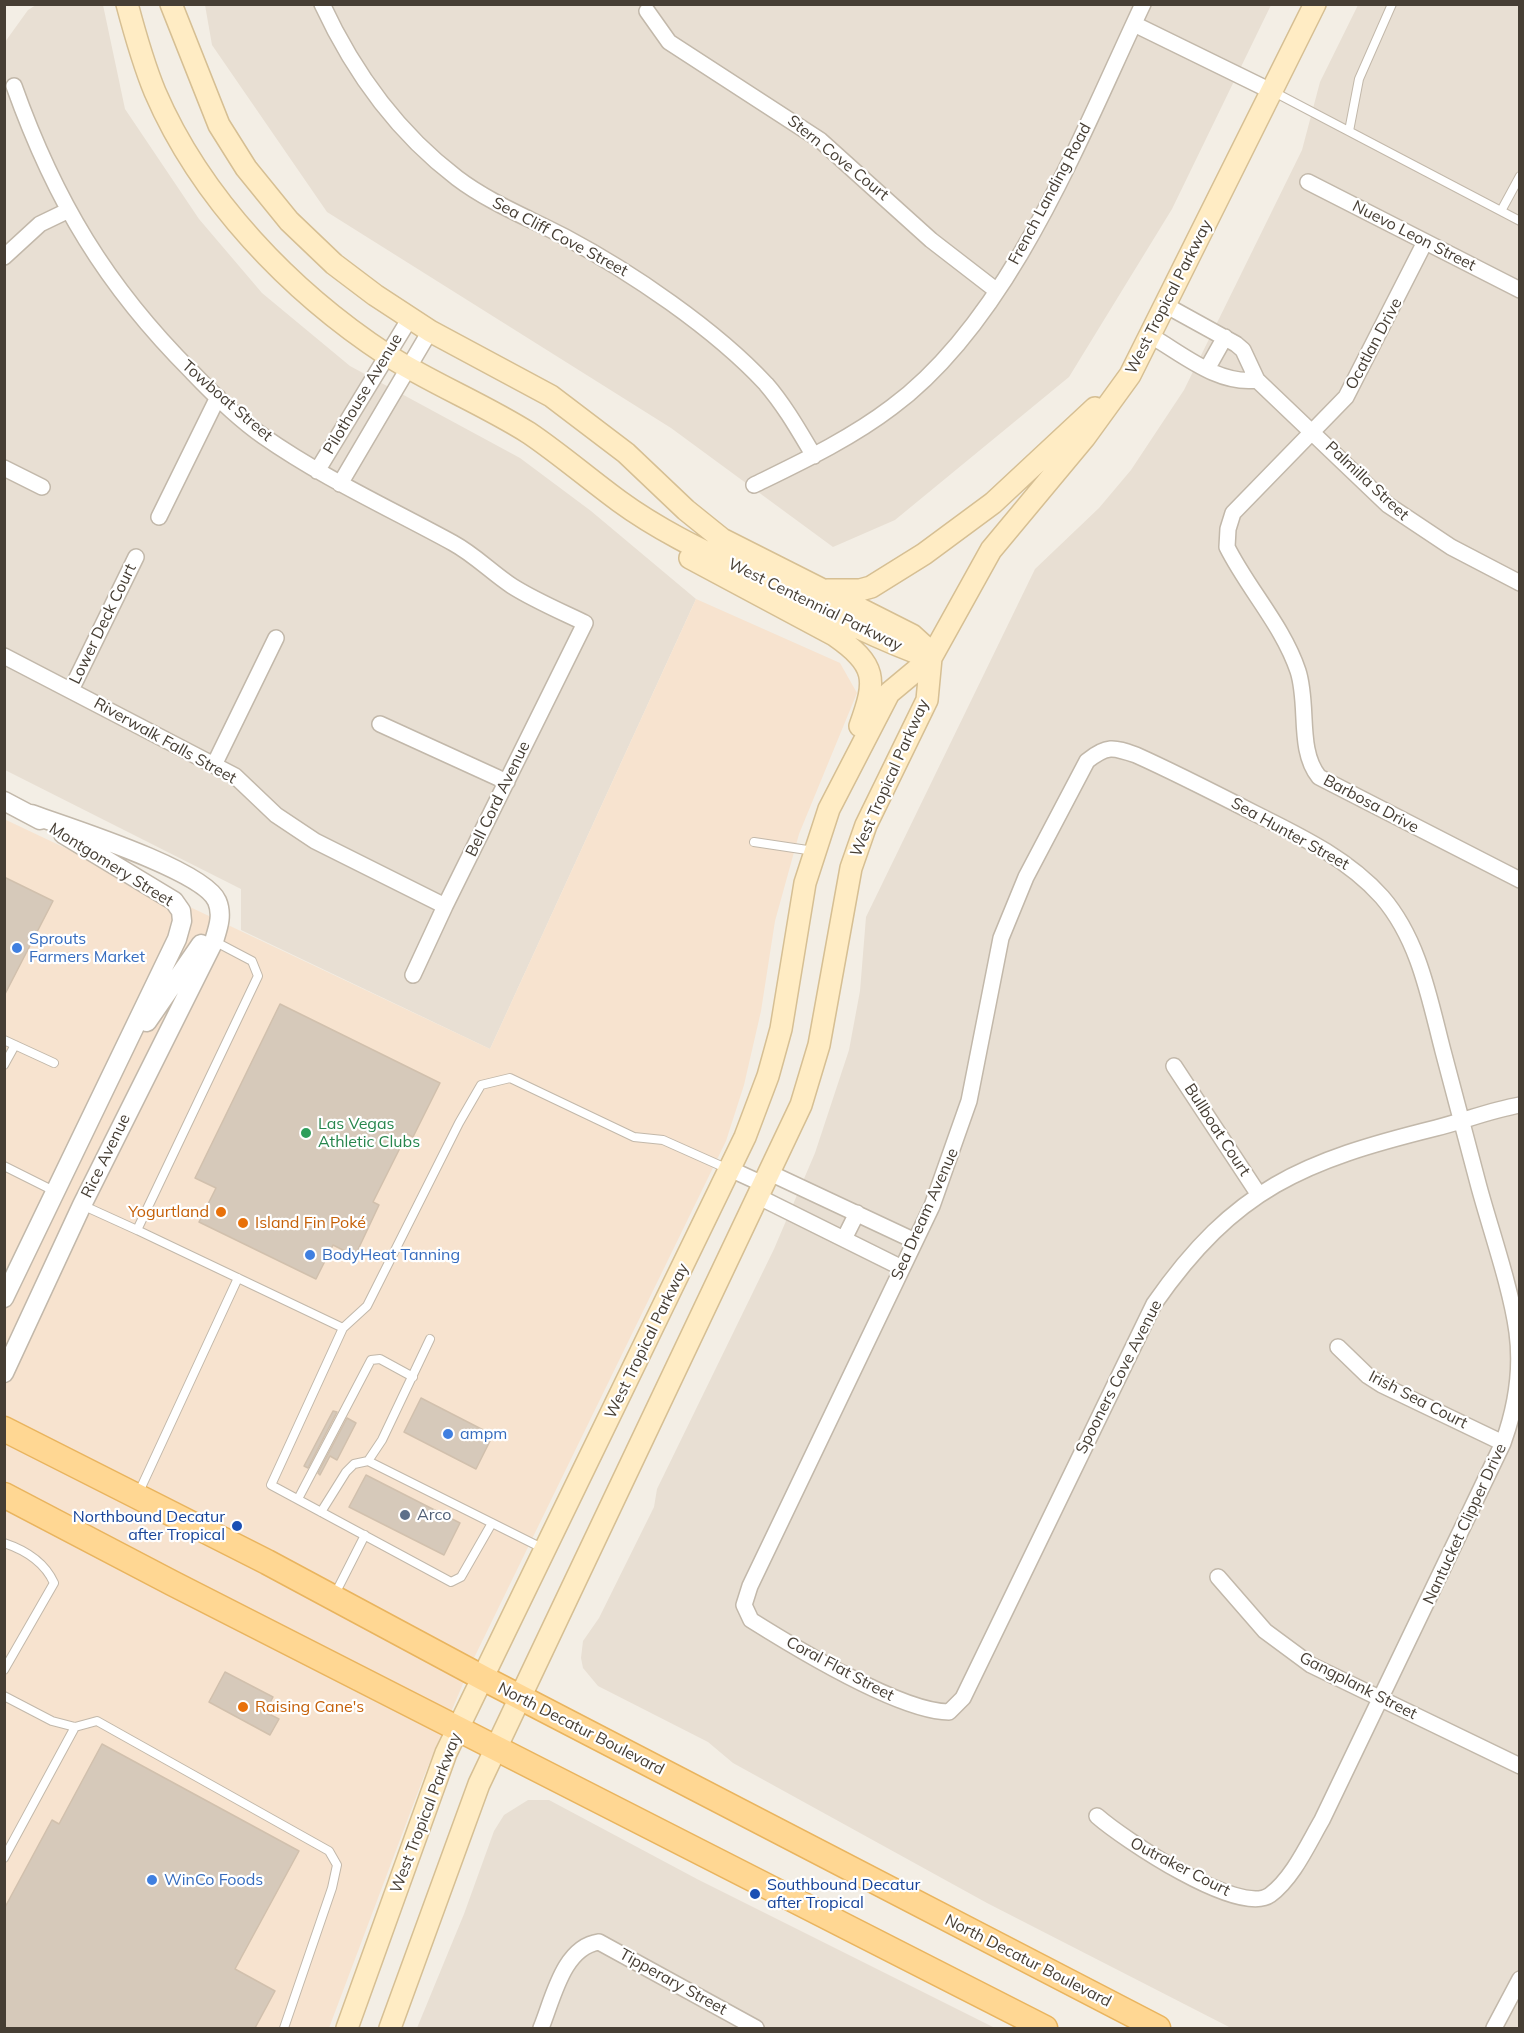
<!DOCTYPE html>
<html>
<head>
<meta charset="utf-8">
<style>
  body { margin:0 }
  #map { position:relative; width:1524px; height:2033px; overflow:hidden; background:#f3eee5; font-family:Mulish,sans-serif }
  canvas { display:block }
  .frame { position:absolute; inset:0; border:6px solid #463e34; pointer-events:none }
</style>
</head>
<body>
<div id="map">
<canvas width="1524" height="2033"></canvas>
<div class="frame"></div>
</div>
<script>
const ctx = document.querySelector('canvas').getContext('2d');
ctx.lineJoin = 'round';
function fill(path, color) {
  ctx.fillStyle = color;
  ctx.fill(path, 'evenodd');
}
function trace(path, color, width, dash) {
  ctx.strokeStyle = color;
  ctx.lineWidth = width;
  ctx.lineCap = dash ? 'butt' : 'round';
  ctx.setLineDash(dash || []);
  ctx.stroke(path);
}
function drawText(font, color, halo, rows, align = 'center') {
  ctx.font = font + ' Mulish,sans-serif';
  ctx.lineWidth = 4.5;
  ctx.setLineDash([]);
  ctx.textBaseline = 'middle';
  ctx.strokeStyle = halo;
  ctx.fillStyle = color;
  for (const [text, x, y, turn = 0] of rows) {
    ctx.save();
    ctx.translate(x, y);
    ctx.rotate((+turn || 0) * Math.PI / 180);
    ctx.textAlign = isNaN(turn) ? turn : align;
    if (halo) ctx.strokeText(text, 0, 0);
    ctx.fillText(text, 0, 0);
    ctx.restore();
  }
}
fill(new Path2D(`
  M36,5H103L125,109L199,219L262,293L350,366L520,458L591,511L696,599L490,1049L241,930V889L5,770V42L28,10Z
  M205,5H1271L1172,209L1069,377L895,520L833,547L671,428L327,212L212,45Z
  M1358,5H1519V2028H1231L987,1903L733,1763L708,1742L598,1686L583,1668L581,1658L583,1641L599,1618L654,1507L657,1489L774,1249L815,1153L849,1050L860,991L866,917L1035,569L1099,508L1131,470L1184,390L1302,150L1320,82Z
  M528,1800H549L697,1879L995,2028H417L464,1914L494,1831L504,1815Z`), '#e8dfd3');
fill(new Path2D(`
  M696,599L840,663L857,693L799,834L775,921L761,1011L744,1085L726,1141L473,1660L424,1776L329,2028H5L4,819L490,1049Z`), '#f7e3cf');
const building = new Path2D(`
  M4,877L53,901L4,996Z
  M280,1004L440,1083L413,1137L407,1134L373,1202L379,1205L355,1256L333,1245L316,1279L199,1222L216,1188L195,1178Z
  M421,1398L493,1435L476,1469L404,1432Z
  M333,1411L337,1412L308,1468L304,1466Z
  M347,1418L356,1423L337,1460L330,1456L320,1475L318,1473Z
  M366,1475L460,1523L444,1555L349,1507Z
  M225,1672L273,1697L265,1712L279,1719L270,1735L209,1702Z
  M102,1744L299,1851L235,1969L275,1991L255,2028H4V1909L52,1820L59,1824Z`);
fill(building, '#d6c9ba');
trace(building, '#d1c0ad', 1.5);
const service = new Path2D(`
  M1274,92L1520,221
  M1349,131L1359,79L1392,4
  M1501,211L1520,176
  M754,842L814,851
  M214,941L252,961L258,976L137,1230L343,1328
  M4,1040L54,1063
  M4,1065L15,1045
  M4,1166L54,1191
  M82,1205L137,1230
  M368,1461L544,1549
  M138,1494L238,1278
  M298,1499L371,1360L380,1359L413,1377
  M321,1512L346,1472L354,1464L368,1461L382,1440L430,1339
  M492,1523L461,1577L451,1582L271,1485L343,1328L367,1306L459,1123L481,1085L510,1078L634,1137L663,1140L728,1169
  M4,1543C25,1550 45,1563 54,1583L4,1670
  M334,1596L365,1535
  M4,1696L52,1721L75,1727L97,1721L329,1851L337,1865L332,1888L284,2028
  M4,1858L75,1727`);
const minor = new Path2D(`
  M322,4C353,71 398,133 457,178C490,203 529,218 565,237C631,272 715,329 766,384C785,406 799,431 814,456
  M647,11L669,42L820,140L931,240L997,291
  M1134,24L1273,92
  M14,86C55,201 106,286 192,372C214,395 237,418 263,436C323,478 389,508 453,543C475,555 491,572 512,586C534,600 560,611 585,623L445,906L413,975
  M1308,182L1520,290
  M1425,242L1346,397L1233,513L1228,529L1227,547C1248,589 1283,626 1298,671C1309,705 1297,750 1319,777L1520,880
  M4,257L40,224L67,211
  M1167,306L1236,344L1243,350L1257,380L1388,505L1451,547L1520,583
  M1151,336C1184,355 1218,385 1257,380
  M1207,369L1225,337
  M4,468L42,487
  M317,471L410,318
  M340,484L430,331
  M754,485C801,462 850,439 892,407C1011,319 1081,135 1143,4
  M159,517L218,397
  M4,656L235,776L276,815L315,841L445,906
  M71,690L136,557
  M380,724L507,782
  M214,765L276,638
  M1174,1066L1259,1195
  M730,1169L765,1185
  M770,1173L915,1241
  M759,1197L902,1268
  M844,1239L857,1213
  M1338,1347L1368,1376L1382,1385L1503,1443
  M1218,1577L1265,1631L1311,1665L1520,1766
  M1097,1816C1122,1838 1239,1917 1270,1895C1293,1878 1308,1844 1322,1820L1503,1443C1516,1407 1522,1370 1517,1332C1511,1288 1491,1231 1479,1187C1467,1142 1455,1096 1443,1051C1429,997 1419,940 1382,897C1347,858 1300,836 1254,813C1215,793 1176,773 1136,755C1113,747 1107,745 1087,761L1026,877L1001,938L969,1101L932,1206L750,1586L744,1605L751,1620C794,1647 901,1712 949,1712L963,1698L1154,1304C1235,1188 1303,1161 1436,1128C1464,1121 1491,1110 1520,1105
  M541,2028C553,1999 563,1947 599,1942L756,2028
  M1494,2028L1520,1979`);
const tertiary = new Path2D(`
  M4,801L40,820
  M147,1022L201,944
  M4,1298L177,939L182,921L181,911L174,901L63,834
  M4,1373L82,1205L214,941C218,928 223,915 217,901C204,870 67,827 31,814`);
const secondary = new Path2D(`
  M127,4C135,34 143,63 155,92C201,199 291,292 387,355C433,384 483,404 529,433C560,454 589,479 619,501C664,534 716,557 765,581C820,609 874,638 931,658
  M171,4L219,125L246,168L289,221L334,264L375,295L430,331L551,396L626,453L686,510L722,539L912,635L923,645L931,658
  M690,558L834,635C877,665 877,679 860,726
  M827,590H860L871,587L924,554L993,503L1095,408
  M347,2028L446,1753L745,1137L768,1076L781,1029L805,883L829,809L889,693L931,658
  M390,2028L479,1784L801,1105L819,1045L851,868L866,825L927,700L931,658L991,550L1085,437L1130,375L1315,4`);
const primary = new Path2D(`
  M4,1429L267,1562L483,1678L1158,2028
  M4,1495L172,1583L1045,2028`);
trace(service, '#c2b8aa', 10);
trace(minor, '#c2b8aa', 18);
trace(tertiary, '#c2b8aa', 21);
trace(secondary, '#d6bf93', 24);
trace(primary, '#e9b45e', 27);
trace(service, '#fff', 8);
trace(minor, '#fff', 15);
trace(tertiary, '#fff', 18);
trace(secondary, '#ffecc4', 21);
trace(primary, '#ffd793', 24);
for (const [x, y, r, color] of [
  [17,948,6,"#3f7fe0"],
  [306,1133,6,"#2e9e5b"],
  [221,1212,6,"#e8710a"],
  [243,1223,6,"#e8710a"],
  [310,1255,6,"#3f7fe0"],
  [448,1434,6,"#3f7fe0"],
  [405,1515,6,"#5c6f8a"],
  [237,1526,6,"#1a4fb4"],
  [243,1707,6,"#e8710a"],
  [152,1880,6,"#3f7fe0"],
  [755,1894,6,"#1a4fb4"]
]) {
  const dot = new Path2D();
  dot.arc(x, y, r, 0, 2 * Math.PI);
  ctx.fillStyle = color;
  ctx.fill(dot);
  trace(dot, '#fff', 2);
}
drawText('16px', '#463e34', '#fff', [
  ["Stern Cove Court",838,158,39],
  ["French Landing Road",1050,194,-62],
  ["Nuevo Leon Street",1414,236,27],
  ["Sea Cliff Cove Street",560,237,28],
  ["West Tropical Parkway",1169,297,-63],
  ["Ocatlan Drive",1374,344,-62],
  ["Pilothouse Avenue",363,394,-59],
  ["Towboat Street",227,401,41],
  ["Palmilla Street",1367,481,43],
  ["West Centennial Parkway",815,605,26],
  ["Lower Deck Court",103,624,-64],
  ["Riverwalk Falls Street",165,741,29],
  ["West Tropical Parkway",890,778,-66],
  ["Bell Cord Avenue",498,799,-64],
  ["Barbosa Drive",1371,804,28],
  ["Sea Hunter Street",1290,834,29],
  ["Montgomery Street",111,865,32],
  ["Bullboat Court",1217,1130,57],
  ["Rice Avenue",106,1156,-64],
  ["Sea Dream Avenue",925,1214,-66],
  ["West Tropical Parkway",647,1341,-64],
  ["Spooners Cove Avenue",1119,1377,-63],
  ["Irish Sea Court",1418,1400,27],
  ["Nantucket Clipper Drive",1465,1524,-65],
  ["Coral Flat Street",840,1669,28],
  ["Gangplank Street",1358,1686,27],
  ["North Decatur Boulevard",581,1729,27],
  ["West Tropical Parkway",426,1813,-69],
  ["Outraker Court",1180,1867,27],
  ["North Decatur Boulevard",1028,1961,27],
  ["Tipperary Street",673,1982,29]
]);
drawText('16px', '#366cbe', '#fff', [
  ["Sprouts",29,939],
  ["Farmers Market",29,957],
  ["BodyHeat Tanning",322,1255],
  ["ampm",460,1434],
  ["WinCo Foods",164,1880]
], 'left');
drawText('16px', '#27864d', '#fff', [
  ["Las Vegas",318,1124],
  ["Athletic Clubs",318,1142]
], 'left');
drawText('16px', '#c56008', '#fff', [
  ["Yogurtland",209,1212,"right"],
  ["Island Fin Poké",255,1223],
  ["Raising Cane's",255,1707]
], 'left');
drawText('16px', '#4e5e75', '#fff', [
  ["Arco",417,1515]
], 'left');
drawText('16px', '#164399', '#fff', [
  ["Northbound Decatur",225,1517],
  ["after Tropical",225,1535],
  ["Southbound Decatur",767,1885,"left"],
  ["after Tropical",767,1903,"left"]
], 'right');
</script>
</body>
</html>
